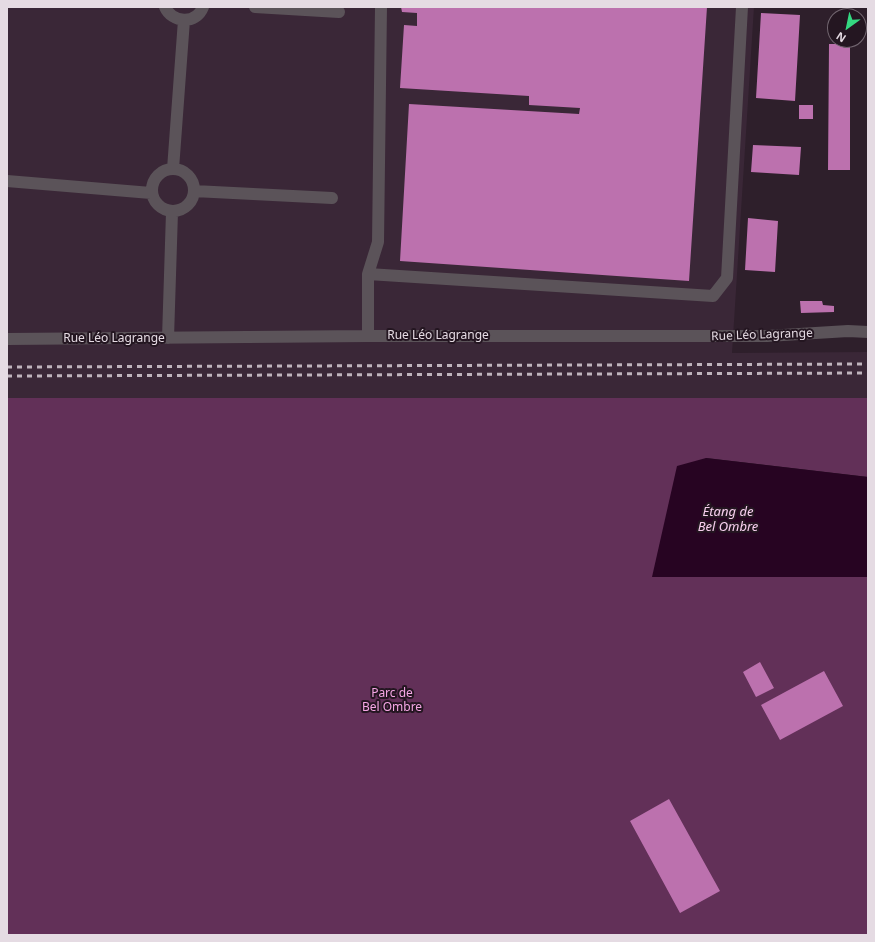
<!DOCTYPE html>
<html>
<head>
<meta charset="utf-8">
<style>
  body { margin:0 }
  #map { position:relative; width:875px; height:942px; overflow:hidden; background:#2e1f2b; font-family:"Noto Sans",sans-serif }
  canvas { display:block }
  .frame { position:absolute; inset:0; border:8px solid #e5dbe3; pointer-events:none }
  .north { position:absolute; left:827px; top:8px; width:40px; height:40px; box-sizing:border-box; background:#241621; border:1px solid #71656f; border-radius:50%; rotate:213deg; font-size:11px; font-weight:700; line-height:16px; text-align:center; color:#e5dbe3 }
  .north::after { content:''; display:block; margin:auto; width:14px; height:18px; background:#34d881; clip-path:polygon(50% 0,100% 100%,50% 72%,0 100%) }
</style>
</head>
<body>
<div id="map">
<canvas width="875" height="942"></canvas>
<div class="frame"></div>
<div class="north">N</div>
</div>
<script>
const ctx = document.querySelector('canvas').getContext('2d');
ctx.lineJoin = 'round';
function fill(path, color) {
  ctx.fillStyle = color;
  ctx.fill(path, 'evenodd');
}
function trace(path, color, width, dash) {
  ctx.strokeStyle = color;
  ctx.lineWidth = width;
  ctx.lineCap = dash ? 'butt' : 'round';
  ctx.setLineDash(dash || []);
  ctx.stroke(path);
}
function drawText(font, color, halo, rows, align = 'center') {
  ctx.font = font + ' "Noto Sans",sans-serif';
  ctx.lineWidth = 4;
  ctx.setLineDash([]);
  ctx.textBaseline = 'middle';
  ctx.strokeStyle = halo;
  ctx.fillStyle = color;
  for (const [text, x, y, turn = 0] of rows) {
    ctx.save();
    ctx.translate(x, y);
    ctx.rotate((+turn || 0) * Math.PI / 180);
    ctx.textAlign = isNaN(turn) ? turn : align;
    if (halo) ctx.strokeText(text, 0, 0);
    ctx.fillText(text, 0, 0);
    ctx.restore();
  }
}
fill(new Path2D(`
  M7,7H754L732,353L868,352V398H7Z`), '#3a2737');
fill(new Path2D(`
  M7,398H868V477L706,458L653,577H868V935H7Z`), '#623058');
fill(new Path2D(`
  M706,458L868,477V577H652L677,466Z`), '#270422');
fill(new Path2D(`
  M401,7H707L689,281L400,261L409,104L579,114L580,108L529,105V96L400,88L404,25L417,26V13L402,12Z
  M761,13L800,15L795,101L756,98Z
  M829,44H850V170H828Z
  M799,105H813V119H799Z
  M753,145L801,147L799,175L751,172Z
  M748,218L778,221L775,272L745,270Z
  M800,301H822L823,305L834,306V312L801,313Z
  M760,662L774,688L756,697L743,672Z
  M824,671L843,706L780,740L761,705Z
  M669,799L720,891L680,913L630,821Z`), '#bc71ae');
trace(new Path2D(`
  M165,7C172,23 196,25 203,7
  M255,7L339,12
  M152 190a21 21 0 1 1 42 0a21 21 0 1 1-42 0Z
  M173,169L184,20
  M7,181L151,193
  M194,191L332,198
  M368,274L713,296L727,278L742,7
  M368,336V274L378,242L381,7
  M168,338L172,212
  M7,339L368,336H767L848,331L868,332`), '#5b5359', 12);
trace(new Path2D(`
  M7,367L868,364
  M7,376L868,373`), '#bfb4bd', 3, [5, 5]);
drawText('12px', '#e5dbe3', '#241621', [
  ["Rue Léo Lagrange",762,335,-2],
  ["Rue Léo Lagrange",438,336],
  ["Rue Léo Lagrange",114,339]
]);
drawText('12px', '#f6a7e5', '#241621', [
  ["Parc de",392,694],
  ["Bel Ombre",392,708]
]);
drawText('italic 13px', '#f8d0ef', '#241621', [
  ["Étang de",728,512],
  ["Bel Ombre",728,527]
]);
</script>
</body>
</html>
